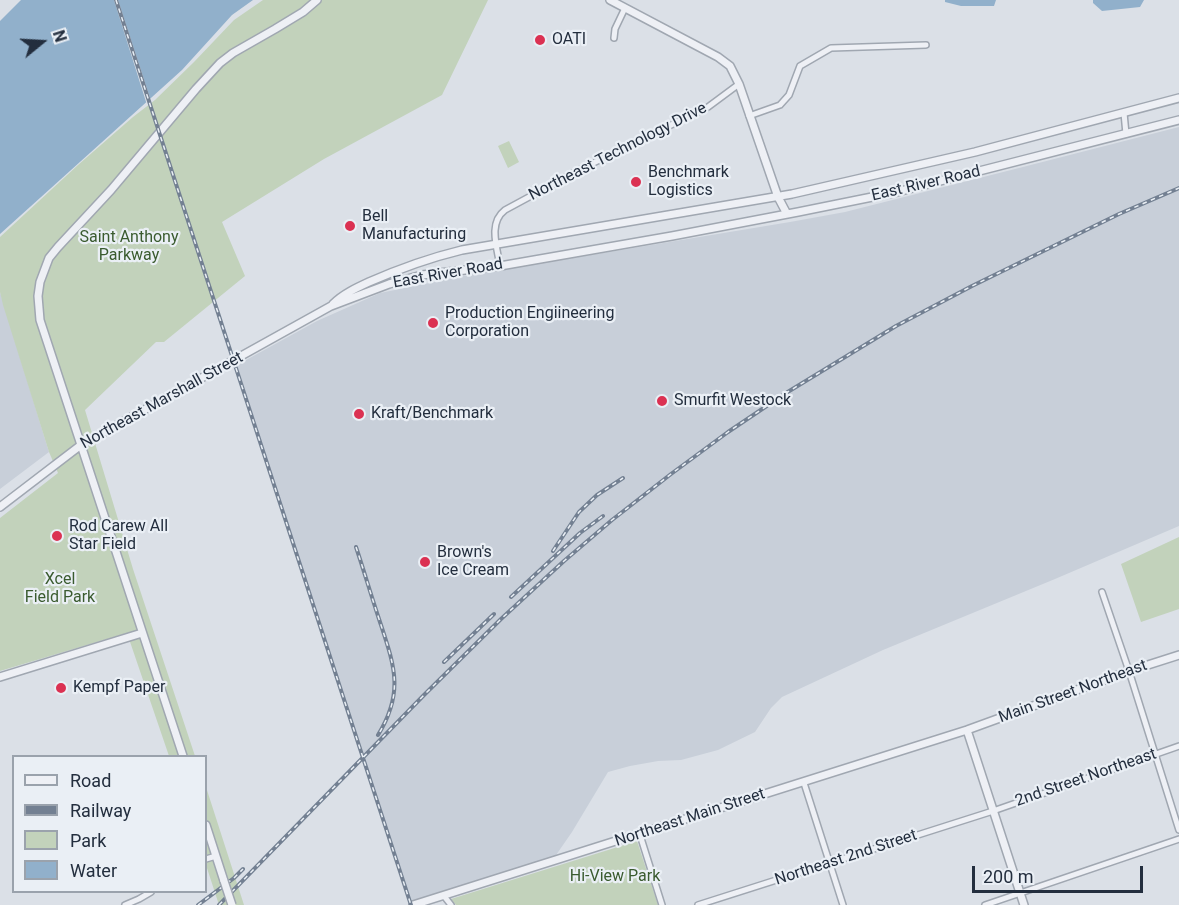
<!DOCTYPE html>
<html>
<head>
<meta charset="utf-8">
<style>
  body { margin:0 }
  #map { position:relative; width:1179px; height:905px; overflow:hidden; background:#dbe0e7; font-family:Roboto,sans-serif }
  canvas { display:block }
  .legend { position:absolute; left:12px; top:755px; width:195px; height:138px; box-sizing:border-box; background:#eaeff5; border:2px solid #9aa2ac; margin:0; padding:8px 10px; list-style:none; font-size:18px; color:#232e3e }
  .legend li { display:flex; align-items:center; gap:12px; height:30px }
  .legend b { width:30px; border:2px solid #9aa2ac }
  .north { position:absolute; left:12px; top:12px; width:60px; height:60px; -webkit-text-stroke:4px #eaeff5; paint-order:stroke; rotate:72deg; font-size:16px; font-weight:700; line-height:24px; text-align:center; color:#232e3e }
  .north::after { content:''; display:block; margin:auto; width:21px; height:27px; background:#232e3e; clip-path:polygon(50% 0,100% 100%,50% 72%,0 100%) }
  .scale { position:absolute; left:972px; top:866px; width:171px; height:27px; box-sizing:border-box; border:3px solid #232e3e; border-top:0; padding-left:8px; font-size:18px; line-height:21px; white-space:nowrap; color:#232e3e; -webkit-text-stroke:4px #eaeff5; paint-order:stroke }
</style>
</head>
<body>
<div id="map">
<canvas width="1179" height="905"></canvas>
<ul class="legend">
<li><b style="height:8px;background:#eef0f5"></b>Road</li>
<li><b style="height:8px;background:#738092"></b>Railway</li>
<li><b style="height:16px;background:#c2d2bb"></b>Park</li>
<li><b style="height:16px;background:#91b0cb"></b>Water</li>
</ul>
<div class="north">N</div>
<div class="scale">200 m</div>
</div>
<script>
const ctx = document.querySelector('canvas').getContext('2d');
ctx.lineJoin = 'round';
function fill(path, color) {
  ctx.fillStyle = color;
  ctx.fill(path, 'evenodd');
}
function trace(path, color, width, dash) {
  ctx.strokeStyle = color;
  ctx.lineWidth = width;
  ctx.lineCap = dash ? 'butt' : 'round';
  ctx.setLineDash(dash || []);
  ctx.stroke(path);
}
function drawText(font, color, halo, rows, align = 'center') {
  ctx.font = font + ' Roboto,sans-serif';
  ctx.lineWidth = 4.5;
  ctx.setLineDash([]);
  ctx.textBaseline = 'middle';
  ctx.strokeStyle = halo;
  ctx.fillStyle = color;
  for (const [text, x, y, turn = 0] of rows) {
    ctx.save();
    ctx.translate(x, y);
    ctx.rotate((+turn || 0) * Math.PI / 180);
    ctx.textAlign = isNaN(turn) ? turn : align;
    if (halo) ctx.strokeText(text, 0, 0);
    ctx.fillText(text, 0, 0);
    ctx.restore();
  }
}
fill(new Path2D(`
  M1179,127V526L1055,579L883,650L782,697L771,708L755,732L718,750L681,760L658,761L630,766L608,772L572,832L554,858L409,903L237,365L317,321L380,293L464,276L790,222L845,212L1019,168Z
  M0,292L49,452L0,489Z`), '#c8cfd9');
fill(new Path2D(`
  M263,0H488L442,95L324,159L222,222L245,276L164,342H156L85,410L133,569L195,756H169L127,633L0,671V518L58,473L49,452L3,305L0,292V237L78,165L133,117L155,100L194,62L234,20Z
  M509,141L519,162L508,168L498,146Z
  M1179,537V609L1141,622L1121,564Z
  M206,787L244,905H219L206,865Z
  M637,841L658,905H456L451,899Z`), '#c2d2bb');
fill(new Path2D(`
  M21,0H253L232,15L182,70L0,234V21Z
  M945,0H996L994,6H961L945,2Z
  M1093,0H1144L1140,7L1102,11L1093,3Z`), '#91b0cb');
fill(new Path2D(`
  M114,0H118L151,101L147,105Z`), '#dbe0e7');
const minor = new Path2D(`
  M614,38L615,29L625,8
  M1124,113L1126,134
  M749,116L780,105L789,95L800,66L831,48L926,45
  M500,266C497,247 488,223 505,210L579,170L708,107L739,84
  M1102,592L1129,671L1179,830
  M804,783L843,905
  M640,835L662,905
  M206,859L216,856
  M444,896L451,905
  M125,905L139,899L151,892
  M698,905L993,811L1179,746
  M985,905L1179,839`);
const tertiary = new Path2D(`
  M610,0L718,57L730,66L739,84L778,197L787,214
  M333,304C343,294 356,288 369,282C401,268 429,258 462,250L792,194L975,152L1179,98
  M0,507L81,445L331,306L389,284L422,275L500,266L672,236L798,212L897,192L1179,120
  M0,677L142,633
  M967,730L1024,905
  M183,756L40,320L38,296L40,282L49,258L58,247L111,190L196,89L220,63L233,53L275,29L303,12L317,0
  M206,825L224,881
  M413,905L967,730L1129,671L1179,655`);
trace(minor, '#a0a7b1', 8);
trace(tertiary, '#a0a7b1', 10);
trace(minor, '#eef0f5', 5);
trace(tertiary, '#eef0f5', 7);
const rail = new Path2D(`
  M116,0L411,905
  M356,547C364,571 371,595 379,619C394,665 405,691 378,735
  M553,551L579,512L597,495L623,478
  M511,597L580,533L603,516
  M444,662L494,614
  M198,905L234,878L243,869
  M219,905L424,695L501,619L564,561L612,520L671,474L728,432L786,393L896,326L972,286L1119,214L1179,188`);
trace(rail, '#738092', 4);
trace(rail, '#eaeff5', 1.5, [4.5]);
const tertiaryBridge = new Path2D(`
  M224,881L232,905`);
trace(tertiaryBridge, '#a0a7b1', 10, []);
trace(tertiaryBridge, '#eef0f5', 7);
for (const [x, y, r, color] of [
  [540,40,6,"#db3152"],
  [636,182,6,"#db3152"],
  [350,226,6,"#db3152"],
  [433,323,6,"#db3152"],
  [662,401,6,"#db3152"],
  [359,414,6,"#db3152"],
  [57,536,6,"#db3152"],
  [425,562,6,"#db3152"],
  [61,688,6,"#db3152"]
]) {
  const dot = new Path2D();
  dot.arc(x, y, r, 0, 2 * Math.PI);
  ctx.fillStyle = color;
  ctx.fill(dot);
  trace(dot, '#eaeff5', 2);
}
drawText('16px', '#232e3e', '#eaeff5', [
  ["OATI",552,40],
  ["Benchmark",648,173],
  ["Logistics",648,191],
  ["Bell",362,217],
  ["Manufacturing",362,235],
  ["Production Engiineering",445,314],
  ["Corporation",445,332],
  ["Smurfit Westock",674,401],
  ["Kraft/Benchmark",371,414],
  ["Rod Carew All",69,527],
  ["Star Field",69,545],
  ["Brown's",437,553],
  ["Ice Cream",437,571],
  ["Kempf Paper",73,688]
], 'left');
drawText('16px', '#232e3e', '#eaeff5', [
  ["Northeast Technology Drive",618,152,-27],
  ["East River Road",926,184,-13],
  ["East River Road",448,274,-10],
  ["Northeast Marshall Street",162,401,-29],
  ["Main Street Northeast",1073,692,-20],
  ["2nd Street Northeast",1086,778,-19],
  ["Northeast Main Street",690,818,-18],
  ["Northeast 2nd Street",846,858,-18]
]);
drawText('16px', '#3a5b2f', '#eaeff5', [
  ["Saint Anthony",129,238],
  ["Parkway",129,256],
  ["Xcel",60,580],
  ["Field Park",60,598],
  ["Hi-View Park",615,877]
]);
</script>
</body>
</html>
